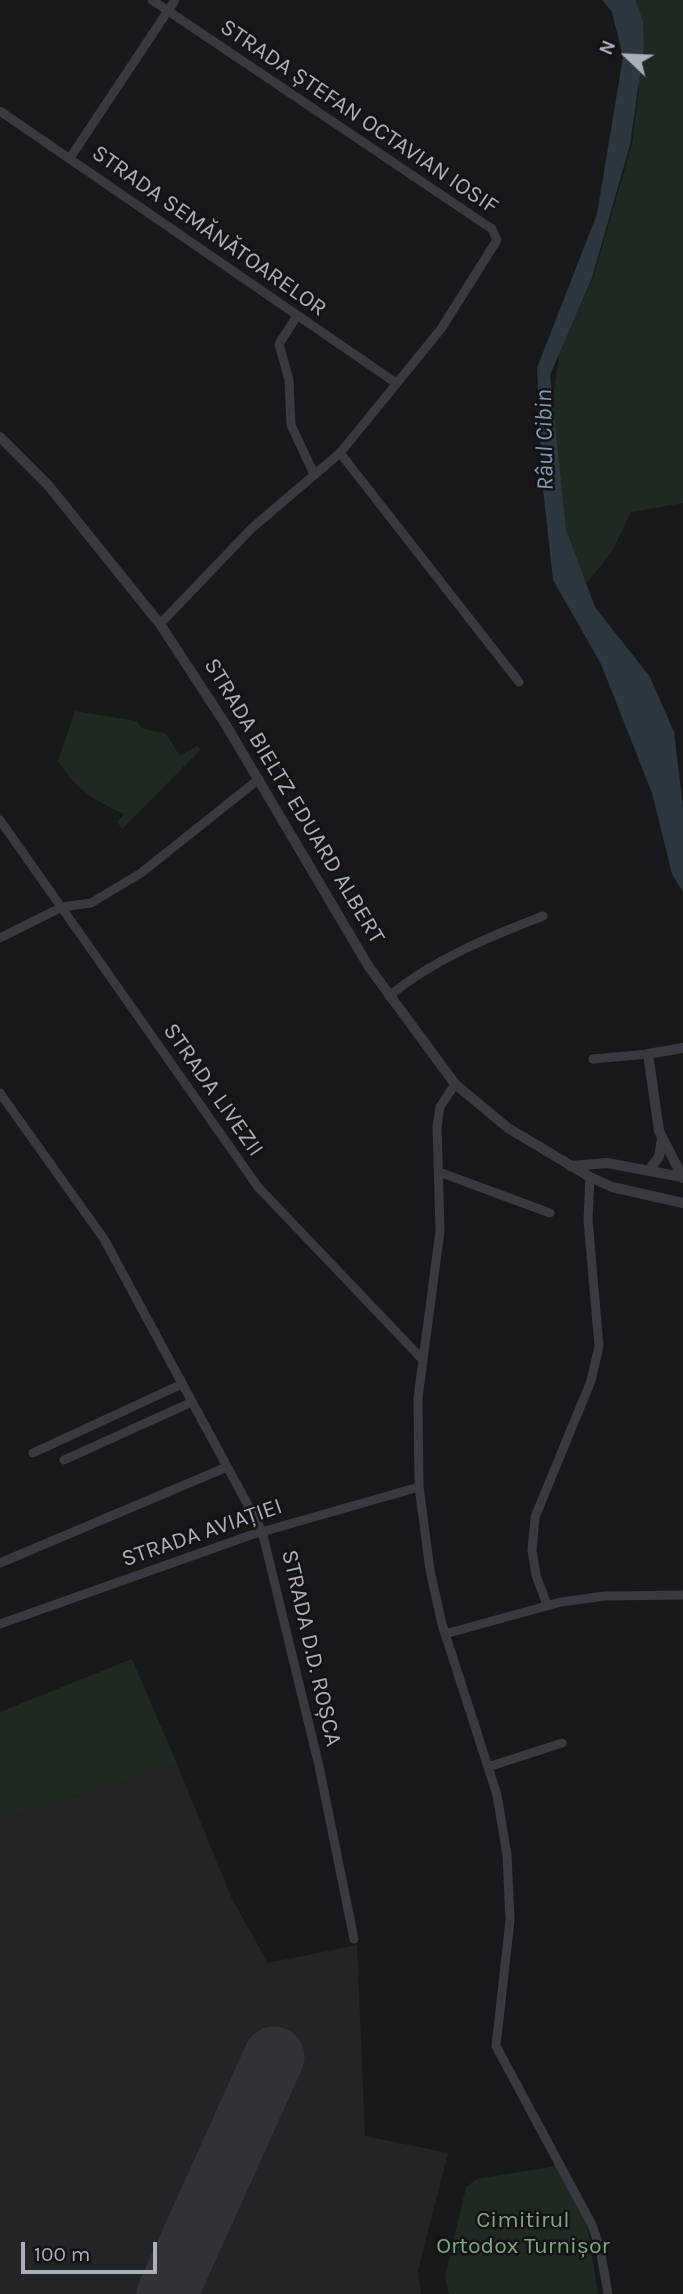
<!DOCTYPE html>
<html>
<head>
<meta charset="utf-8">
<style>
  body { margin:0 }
  #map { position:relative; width:683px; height:2294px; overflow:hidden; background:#18181a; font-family:Karla,sans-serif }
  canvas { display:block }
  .north { position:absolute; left:592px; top:21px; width:70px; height:70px; -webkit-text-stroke:5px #131315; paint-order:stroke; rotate:293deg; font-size:19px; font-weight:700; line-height:28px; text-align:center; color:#aaafba }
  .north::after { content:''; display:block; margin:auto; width:24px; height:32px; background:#aaafba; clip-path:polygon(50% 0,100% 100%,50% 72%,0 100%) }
  .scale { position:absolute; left:21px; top:2242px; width:136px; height:32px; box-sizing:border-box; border:4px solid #aaafba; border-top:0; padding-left:9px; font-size:21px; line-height:24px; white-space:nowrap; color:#aaafba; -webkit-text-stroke:5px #131315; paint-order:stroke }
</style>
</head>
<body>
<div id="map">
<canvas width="683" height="2294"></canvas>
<div class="north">N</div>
<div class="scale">100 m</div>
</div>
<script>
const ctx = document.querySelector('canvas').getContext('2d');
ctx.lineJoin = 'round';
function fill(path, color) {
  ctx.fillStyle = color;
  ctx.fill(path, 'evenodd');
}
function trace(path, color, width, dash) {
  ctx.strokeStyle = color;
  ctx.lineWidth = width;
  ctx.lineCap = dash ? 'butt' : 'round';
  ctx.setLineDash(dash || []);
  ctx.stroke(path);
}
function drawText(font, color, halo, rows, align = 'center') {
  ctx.font = font + ' Karla,sans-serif';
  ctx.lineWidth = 5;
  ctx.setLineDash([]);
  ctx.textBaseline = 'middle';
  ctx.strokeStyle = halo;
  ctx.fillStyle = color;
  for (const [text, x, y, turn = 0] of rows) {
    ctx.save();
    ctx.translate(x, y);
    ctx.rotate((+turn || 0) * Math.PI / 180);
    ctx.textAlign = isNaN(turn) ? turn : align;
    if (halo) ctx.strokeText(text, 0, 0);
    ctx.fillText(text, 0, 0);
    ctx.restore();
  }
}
fill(new Path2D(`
  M177,1764L232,1899L268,1963L357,1945L365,2136L448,2153L418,2271L421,2294H0V1819Z`), '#242427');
fill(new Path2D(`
  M630,0H683V503L631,512L612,552L583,587L556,518L554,389L560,350L593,278L632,144L639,88L636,17Z
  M75,711L131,720L138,722L141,728L166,734L180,756L197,746L201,749L122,829L117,822L124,814C92,799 78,791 58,761Z
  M132,1659L177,1764L0,1819V1712Z
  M557,2166L587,2226L598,2294H449L445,2277L466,2187L477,2179Z`), '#202921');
fill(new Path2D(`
  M602,0H635L643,21L644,46L630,145L592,278L550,375L566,530L595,607L650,677L674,732L683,807V892L672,874L652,793L601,664L553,580L542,480L537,368L597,214L623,57L612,12Z`), '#2d373f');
trace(new Path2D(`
  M167,2294L274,2057`), '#323337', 61);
trace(new Path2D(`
  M152,0L492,229L497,240L441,329L340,453L252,528L160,624
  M0,111L396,383
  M70,158L175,0
  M297,316L279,344L289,380L291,425L314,474
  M340,453L519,682
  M0,820L258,1187L423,1360
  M0,938L62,907L91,903L141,873L259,779
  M389,996C434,959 489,937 543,916
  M593,1059L648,1054
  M455,1084L440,1107L437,1127L440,1231L418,1398L419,1487L430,1570L442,1624L497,1795L507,1855L510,1920L496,2046L592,2225L600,2248L608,2294
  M0,1093L104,1239L262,1531L319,1766L354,1939
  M439,1172L550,1213
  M33,1453L182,1384
  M64,1460L192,1402
  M0,1563L227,1467
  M547,1605L536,1575L532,1550L535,1517L591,1381L599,1346L588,1220L590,1177
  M0,1624L251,1535L419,1487
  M445,1634L561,1602L605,1596L683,1595
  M488,1767L562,1743`), '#393a3f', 9);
trace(new Path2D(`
  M0,437L48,485L160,624L226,725L369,967L455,1084L508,1128L590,1177L612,1187L683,1203
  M683,1048L648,1054L659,1131L683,1178
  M570,1166L607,1163L682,1177
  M649,1170L659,1157L662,1139`), '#393a3f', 10);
drawText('23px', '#aaafba', '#131315', [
  ["STRADA ȘTEFAN OCTAVIAN IOSIF",359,117,34],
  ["STRADA SEMĂNĂTOARELOR",209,231,35],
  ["STRADA BIELTZ EDUARD ALBERT",294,801,59],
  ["STRADA LIVEZII",213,1090,55],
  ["STRADA AVIAȚIEI",202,1533,-19],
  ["STRADA D.D. ROȘCA",311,1648,77]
]);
drawText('23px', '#80a683', '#131315', [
  ["Cimitirul",523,2220],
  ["Ortodox Turnișor",523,2246]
]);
drawText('italic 24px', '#809db6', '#131315', [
  ["Râul Cibin",545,440,-91]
]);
</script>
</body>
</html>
